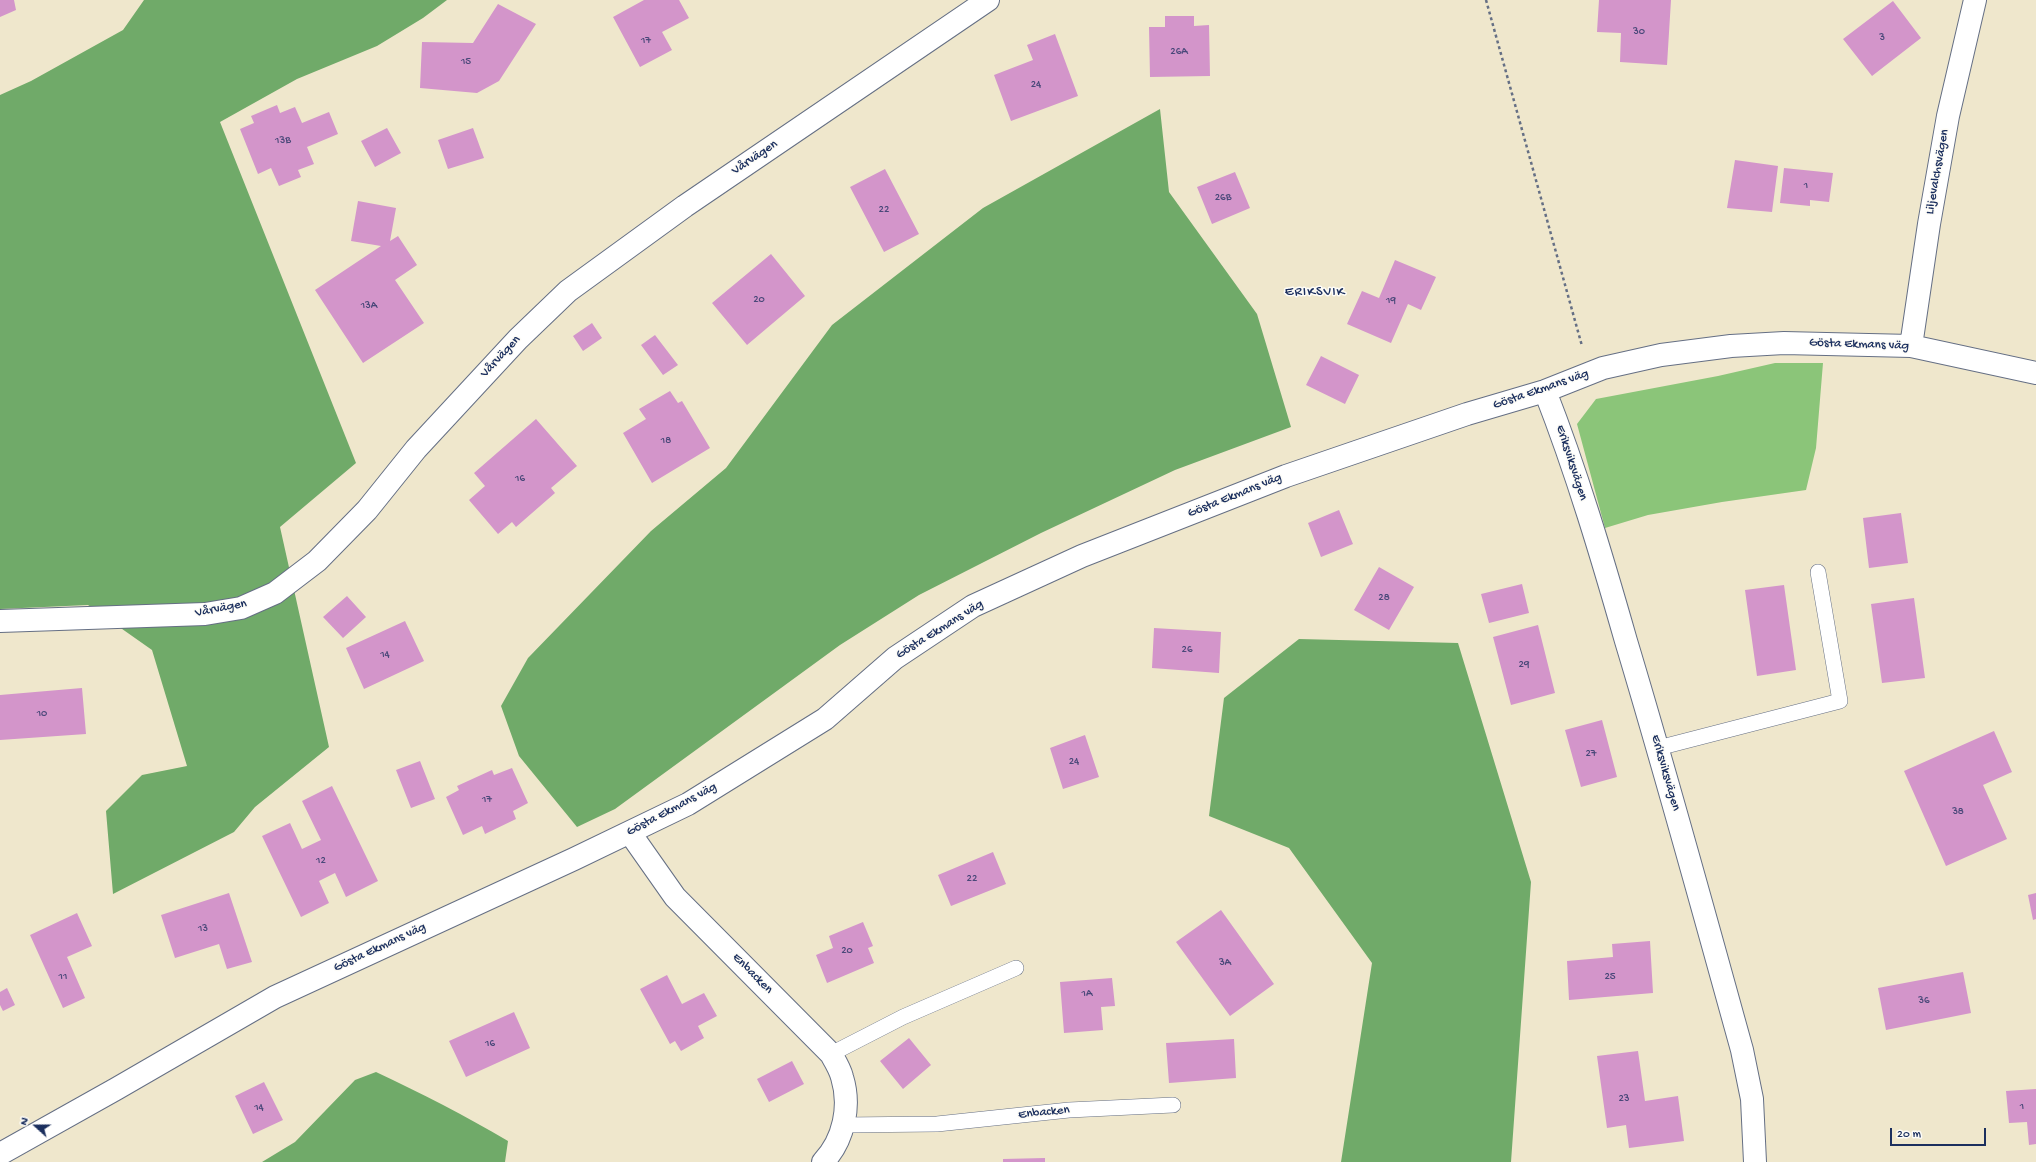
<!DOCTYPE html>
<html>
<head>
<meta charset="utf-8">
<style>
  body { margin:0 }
  #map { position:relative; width:2036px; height:1162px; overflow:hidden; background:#efe7cc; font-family:"Gochi Hand",sans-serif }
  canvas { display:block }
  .north { position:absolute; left:16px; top:1106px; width:40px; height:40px; -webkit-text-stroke:3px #fdfcf7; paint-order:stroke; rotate:291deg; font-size:11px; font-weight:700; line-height:16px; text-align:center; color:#1b2f5e }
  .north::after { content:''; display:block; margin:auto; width:14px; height:18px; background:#1b2f5e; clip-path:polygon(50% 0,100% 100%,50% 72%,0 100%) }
  .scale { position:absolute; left:1890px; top:1128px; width:96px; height:18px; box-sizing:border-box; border:2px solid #1b2f5e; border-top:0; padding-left:5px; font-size:12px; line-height:14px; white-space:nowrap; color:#1b2f5e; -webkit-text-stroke:3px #fdfcf7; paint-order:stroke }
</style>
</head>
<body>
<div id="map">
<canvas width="2036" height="1162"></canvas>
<div class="north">N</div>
<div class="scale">20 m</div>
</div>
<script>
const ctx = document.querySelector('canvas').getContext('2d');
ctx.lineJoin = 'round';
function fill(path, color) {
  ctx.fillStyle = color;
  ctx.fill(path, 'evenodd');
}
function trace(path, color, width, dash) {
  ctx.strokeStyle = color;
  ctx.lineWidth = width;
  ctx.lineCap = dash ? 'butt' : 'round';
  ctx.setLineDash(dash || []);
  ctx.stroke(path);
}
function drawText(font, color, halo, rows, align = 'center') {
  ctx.font = font + ' "Gochi Hand",sans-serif';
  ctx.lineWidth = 3;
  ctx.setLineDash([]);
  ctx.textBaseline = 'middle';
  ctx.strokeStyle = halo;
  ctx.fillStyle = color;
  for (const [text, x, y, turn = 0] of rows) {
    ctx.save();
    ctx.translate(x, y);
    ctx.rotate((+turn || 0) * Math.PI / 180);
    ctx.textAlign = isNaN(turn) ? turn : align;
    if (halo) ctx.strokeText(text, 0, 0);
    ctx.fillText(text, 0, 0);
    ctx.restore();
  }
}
fill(new Path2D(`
  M1775,363H1823L1816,448L1806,490L1722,502L1648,515L1605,528L1577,424L1596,399L1718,376Z`), '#8bc579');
fill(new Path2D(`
  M144,0H447L423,18L377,46L297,79L220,122L356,463L280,527L329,747L255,807L234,832L113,894L106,811L142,775L187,766L152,650L88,605L0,609V95L31,81L123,30Z
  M1160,109L1169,192L1257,314L1291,427L1175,470L1041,533L919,595L840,645L615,809L577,827L519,756L501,706L528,658L651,531L726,468L832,325L983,208Z
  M1299,639L1458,643L1531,882L1511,1162H1341L1372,963L1289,848L1209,816L1224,698Z
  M376,1072C421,1093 466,1116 508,1141L505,1162H262L295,1142L355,1080Z`), '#70aa69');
fill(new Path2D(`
  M0,0H14L16,10L0,17Z
  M644,0H679L689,18L662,32L672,50L640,67L613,17Z
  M1599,0H1671L1667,65L1620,62L1621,33L1597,32Z
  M1893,1L1921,38L1872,76L1843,39Z
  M498,4L536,24L499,81L477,93L420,88L422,42L473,43Z
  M1165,16H1194V26L1209,25L1210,76L1150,77L1149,27H1165Z
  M1055,34L1078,96L1011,121L994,75L1033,60L1027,45Z
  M277,105L280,113L295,107L302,123L329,112L338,134L307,147L314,164L298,170L301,177L279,186L271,168L258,174L240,129L254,123L251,116Z
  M387,128L401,153L375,167L361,141Z
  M473,128L484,158L448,169L438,140Z
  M1735,160L1778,166L1772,212L1727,208Z
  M1784,168L1833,173L1829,202L1810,200V206L1780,203Z
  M885,169L919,234L884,252L850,187Z
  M1235,172L1250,208L1212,224L1197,187Z
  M358,201L396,208L390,241L398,236L417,265L395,280L424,323L363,363L315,290L381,246L351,241Z
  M771,254L805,296L747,345L712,303Z
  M1395,260L1436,277L1421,310L1408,304L1391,343L1347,324L1362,291L1379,298Z
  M592,323L602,338L583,351L573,336Z
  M655,335L678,365L663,375L641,345Z
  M1321,356L1359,375L1345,404L1306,385Z
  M670,391L678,403L682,401L710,448L652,483L623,433L646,419L639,409Z
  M536,419L577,466L551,488L555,493L516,527L512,522L498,534L469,500L485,486L474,473Z
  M1339,510L1353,544L1321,557L1308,523Z
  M1901,513L1908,563L1869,568L1863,518Z
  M1379,567L1414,587L1389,630L1354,610Z
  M1522,584L1529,613L1489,623L1481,594Z
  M1784,585L1796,670L1757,676L1745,590Z
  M347,596L366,617L343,638L323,617Z
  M1914,598L1925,678L1882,683L1871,604Z
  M405,621L424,661L364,689L346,648Z
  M1538,625L1555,693L1511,705L1493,637Z
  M1154,628L1221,632L1219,673L1152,668Z
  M82,688L86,734L0,740V695Z
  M1602,720L1617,777L1581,787L1565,730Z
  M1994,731L2012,772L1983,785L2007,839L1946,866L1904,771Z
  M1085,735L1099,777L1063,789L1050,748Z
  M420,761L435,799L411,808L396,770Z
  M512,768L528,803L513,811L516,819L485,834L482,826L463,835L446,797L459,790L457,786L492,770L494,775Z
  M332,786L378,881L346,897L335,873L319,881L329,903L301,917L262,836L290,823L302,849L321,840L302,801Z
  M993,852L1006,884L951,906L938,875Z
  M229,893L252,962L227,969L219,944L175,958L161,915Z
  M2036,893V919L2033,920L2028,895Z
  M1221,910L1274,984L1230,1016L1176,942Z
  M77,913L92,946L67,957L85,998L63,1008L30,935Z
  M863,922L873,946L868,948L874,963L827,983L816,955L833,948L829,936Z
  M1650,941L1653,993L1569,1000L1567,961L1613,957L1612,944Z
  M1963,972L1971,1013L1886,1030L1878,988Z
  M667,975L682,1004L704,993L717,1016L698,1026L704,1038L681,1051L675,1041L670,1044L640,989Z
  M1112,978L1115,1006L1101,1007L1103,1030L1064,1033L1060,982Z
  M7,988L15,1005L3,1011L0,1005V992Z
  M514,1012L530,1048L466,1077L449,1041Z
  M909,1038L931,1065L903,1089L880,1061Z
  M1234,1039L1236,1078L1169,1083L1166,1043Z
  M1638,1051L1645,1101L1678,1096L1684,1141L1629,1148L1626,1125L1607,1128L1597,1056Z
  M792,1061L804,1084L769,1102L757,1079Z
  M264,1082L283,1120L253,1134L235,1096Z
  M2036,1089V1144L2029,1145L2027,1122L2009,1123L2006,1091Z
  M1045,1158V1162H1003V1159Z`), '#d395ca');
const service = new Path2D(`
  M1658,748L1840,701L1818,572
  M831,1054L903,1017L1016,968
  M843,1125L937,1124L1069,1110L1173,1105`);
const minor = new Path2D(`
  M1911,346L1929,224L1948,116L1975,0
  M1545,391C1577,473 1602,557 1626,641C1667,777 1704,913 1742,1050L1752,1099L1755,1162
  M0,621L205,614L241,608L275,593L317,561L367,510L416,449L518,339L568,291L685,206L988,0
  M630,833L675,897L831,1054C835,1061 840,1069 842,1077C851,1106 844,1140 823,1162
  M0,1154L116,1089L275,997L574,859L688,804L825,719L895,658L973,606L1082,556L1286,476L1467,414L1545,391L1603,368L1661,355L1731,346L1784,343L1911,346L2036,373`);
trace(service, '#656f84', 16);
trace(minor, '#656f84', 24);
trace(new Path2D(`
  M1486,0L1582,346`), '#656f84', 2.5, [3, 3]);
trace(service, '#fff', 15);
trace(minor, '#fff', 22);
drawText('11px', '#494879', null, [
  ["30",1639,32],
  ["3",1882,38],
  ["17",646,41],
  ["26A",1179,52],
  ["15",466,62],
  ["24",1036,85],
  ["13B",283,141],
  ["1",1806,186],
  ["26B",1223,198],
  ["22",884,210],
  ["20",759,300],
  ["19",1391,301],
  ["13A",369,306],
  ["18",666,441],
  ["16",520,479],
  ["28",1384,598],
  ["26",1187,650],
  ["14",385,655],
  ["29",1524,665],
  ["10",42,714],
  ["27",1591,754],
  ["24",1074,762],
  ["17",487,800],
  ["38",1958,812],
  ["12",321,861],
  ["22",972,879],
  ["13",203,929],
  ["20",847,951],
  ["3A",1225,963],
  ["11",63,977],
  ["25",1610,977],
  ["1A",1087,994],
  ["36",1924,1001],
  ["16",490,1044],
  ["23",1624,1099],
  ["1",2022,1107],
  ["14",259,1108]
]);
drawText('13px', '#1b2f5e', '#fdfcf7', [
  ["Vårvägen",755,158,-34],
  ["Liljevalchsvägen",1938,172,-80],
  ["Gösta Ekmans väg",1859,345,2],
  ["Vårvägen",501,357,-47],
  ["Gösta Ekmans väg",1541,390,-19],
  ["Eriksviksvägen",1571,463,72],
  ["Gösta Ekmans väg",1235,496,-22],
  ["Vårvägen",221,609,-11],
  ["Gösta Ekmans väg",940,630,-32],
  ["Eriksviksvägen",1665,773,74],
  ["Gösta Ekmans väg",672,810,-28],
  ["Gösta Ekmans väg",380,948,-25],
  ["Enbacken",752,974,45],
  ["Enbacken",1044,1113,-6]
]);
ctx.letterSpacing = '1px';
drawText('14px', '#1b2f5e', '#fdfcf7', [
  ["ERIKSVIK",1315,293]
]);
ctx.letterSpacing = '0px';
</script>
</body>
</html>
